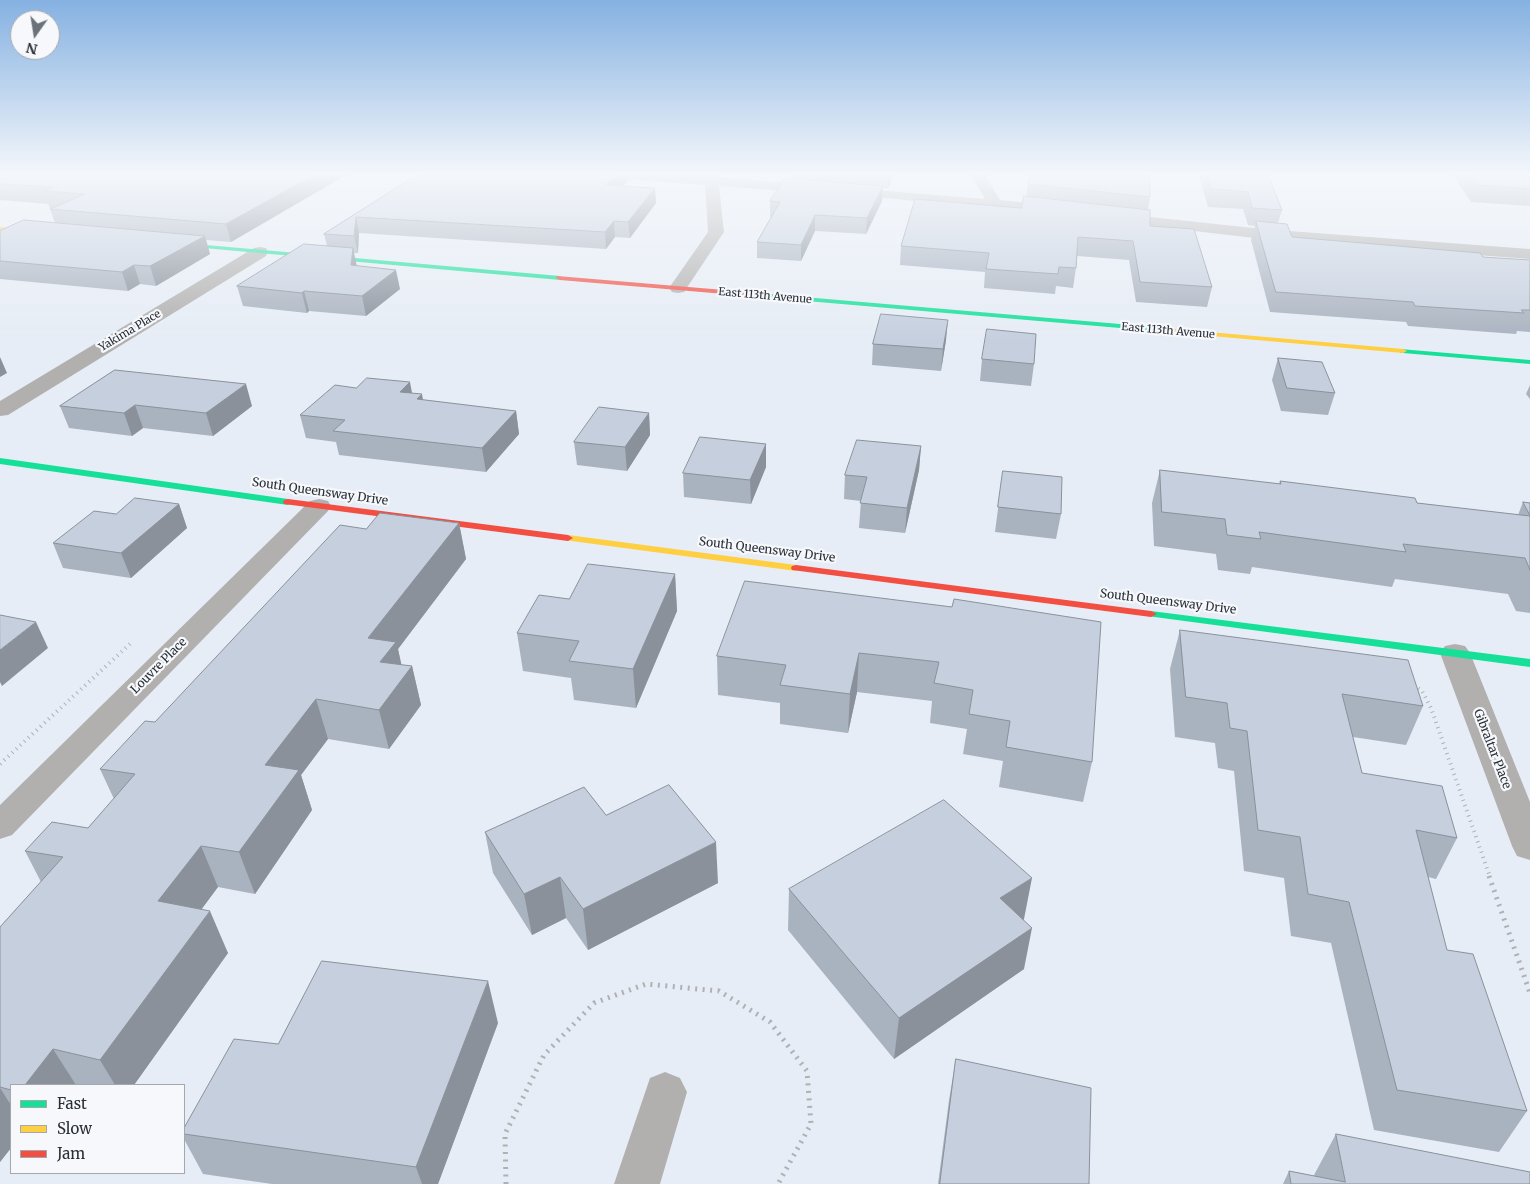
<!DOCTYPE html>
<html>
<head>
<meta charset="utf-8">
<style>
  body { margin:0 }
  #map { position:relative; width:1530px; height:1184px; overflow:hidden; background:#e7edf6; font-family:Merriweather,serif }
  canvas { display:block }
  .legend { position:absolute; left:10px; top:1084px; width:175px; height:90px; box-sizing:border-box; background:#f6f8fc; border:1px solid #a4a8ad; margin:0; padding:6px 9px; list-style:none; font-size:15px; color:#292f36 }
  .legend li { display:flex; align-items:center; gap:10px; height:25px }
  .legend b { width:25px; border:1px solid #a4a8ad }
  .north { position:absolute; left:10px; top:10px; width:50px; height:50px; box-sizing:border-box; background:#f6f8fc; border:1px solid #a4a8ad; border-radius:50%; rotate:193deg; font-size:14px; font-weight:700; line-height:20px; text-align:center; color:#292f36 }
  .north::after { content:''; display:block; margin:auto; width:18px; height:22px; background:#6c7279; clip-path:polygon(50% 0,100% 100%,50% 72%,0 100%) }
</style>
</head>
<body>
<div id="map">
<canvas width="1530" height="1184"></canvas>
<ul class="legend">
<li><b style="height:6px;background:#16e098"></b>Fast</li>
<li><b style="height:6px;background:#ffcf43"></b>Slow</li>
<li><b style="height:6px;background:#f24e42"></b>Jam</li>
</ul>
<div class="north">N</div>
</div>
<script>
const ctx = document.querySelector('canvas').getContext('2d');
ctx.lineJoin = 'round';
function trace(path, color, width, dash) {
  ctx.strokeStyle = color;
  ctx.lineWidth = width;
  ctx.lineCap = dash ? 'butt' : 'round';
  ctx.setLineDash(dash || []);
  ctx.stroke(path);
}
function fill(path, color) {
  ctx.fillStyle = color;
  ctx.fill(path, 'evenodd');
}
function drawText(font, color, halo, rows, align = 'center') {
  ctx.font = font + ' Merriweather,serif';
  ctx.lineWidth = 4.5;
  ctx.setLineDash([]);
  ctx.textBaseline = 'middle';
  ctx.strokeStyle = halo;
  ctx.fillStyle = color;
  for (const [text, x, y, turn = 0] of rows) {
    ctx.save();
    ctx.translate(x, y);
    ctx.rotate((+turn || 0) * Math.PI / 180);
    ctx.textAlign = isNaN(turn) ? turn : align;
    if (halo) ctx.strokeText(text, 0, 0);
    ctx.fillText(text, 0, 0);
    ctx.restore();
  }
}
trace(new Path2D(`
  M1414,685L1422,691L1431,708L1490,877
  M0,764L130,644`), '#b0b1b3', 4, [1, 4.5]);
trace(new Path2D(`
  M1489,876L1530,993
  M506,1184L505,1134L544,1055L594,1003L646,984L719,991L770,1022L807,1071L811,1124L778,1184`), '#b0b1b3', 5, [2, 5.5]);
fill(new Path2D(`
  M617,175H718V177L985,199L971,175H985L1000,200L1058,206L1063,208L1066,211L1063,214L1058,216L896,199L719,186L724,232L684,292L678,293L672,292L669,288L708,232L705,185L624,179Z
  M1113,213L1263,229L1530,249V259L1263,239L1108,221L1105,218L1108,215Z
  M260,247L266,248L268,252L266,256L8,415L0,416V401L254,248Z
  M319,499L328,501L331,506L328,511L12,835L0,839V805L310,501Z
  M1455,644L1465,646L1470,653L1530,802V860L1517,856L1512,846L1440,653L1445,646Z
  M665,1072L680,1078L687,1092L660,1184H614L650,1078Z`), '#b1b0af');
fill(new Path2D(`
  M172,242L560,276L564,278L560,280L170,245V243Z
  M757,293L1155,327L1159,329L1155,331L760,297H757Z
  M1400,349L1530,360V364L1403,353H1400Z
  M0,458L288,499L293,502L288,505L0,464Z
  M1151,611L1530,659V667L1147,616L1145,614Z`), '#16e098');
fill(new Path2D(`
  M0,227L42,230L45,232L42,234L0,231Z
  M1152,327L1403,349L1407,351L1403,353L1155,331L1151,329Z
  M568,535L796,565L801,568L796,571L564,540L563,538Z`), '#ffcf43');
fill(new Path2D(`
  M557,276L760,293L764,295L760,297L560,280L556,278Z
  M288,499L568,535L573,538L568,541L284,504L283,502L284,500Z
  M796,565L1151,611L1157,614L1151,617L792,570L791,568L792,566Z`), '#f24e42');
fill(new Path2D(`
  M0,175H346L231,242L206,240L210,254L156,286L140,284L128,291L0,279V231L55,223L50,209L52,208H50L48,204L0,200Z
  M417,175L628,181L623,186L655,188L656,203L630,238L615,237L606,249L359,233L358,253H353L356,266L400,289L366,316L309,311L307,313L243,306L237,286L327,246L324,234Z
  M792,175H894L888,188H883L882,201L866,234L815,231L801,261L757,258V242L772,217H770V201L792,178Z
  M1199,175H1268L1282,210L1278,223L1292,237L1483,257L1530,260V332L1517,331L1516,334L1408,326L1406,322L1270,312L1251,240L1255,226L1248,225L1243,209L1208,207Z
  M1453,175H1530V206L1471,202Z
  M1028,184L1150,197L1148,210L1150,226L1212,287L1207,307L1136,302L1129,260L1077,256L1076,268L1073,288L1056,286L1055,294L984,288L985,272L900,265L901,246L1021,208L1026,197Z
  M946,340L941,371L872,365L873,344Z
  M1278,358L1335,393L1328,415L1281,411L1272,380Z
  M982,359L1034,364L1031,386L980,381Z
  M115,370L252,406L213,436L143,428L132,436L69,428L60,406Z
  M1530,385V399L1526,394Z
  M412,393L423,400L516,411L519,434L486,472L339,455L336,442L306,438L300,415Z
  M649,413L650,435L627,471L577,465L574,442Z
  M766,444V467L751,504L684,497L683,473Z
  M921,446L919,470L905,533L859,528L861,501L844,499L845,475Z
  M1160,470L1279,484L1280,481L1417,503L1518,515L1523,502L1530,503V613L1516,611L1508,594L1395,579L1392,587L1252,567L1250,574L1218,570L1216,554L1154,546L1152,503Z
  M1003,471L1061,514L1056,539L995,532Z
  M179,504L187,528L131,578L63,568L53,543L116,514Z
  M459,523L466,559L398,649L401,665L412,666L421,705L389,749L328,739L301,775L312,810L255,894L218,887L201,910L228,953L134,1085H11V1148L0,1162V927L41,882L25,851L88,828L114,799L100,769L155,722L366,529Z
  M675,574L677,611L636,708L574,700L571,678L523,671L517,633L569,599Z
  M952,607L1092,762L1083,802L999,787L1003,761L963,754L967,729L930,723L932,701L857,692L848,733L780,724V703L718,695L717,656Z
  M1180,630L1423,706L1406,745L1353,737L1362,773L1457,838L1436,879L1428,877L1447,950L1527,1111L1499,1152L1374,1130L1331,943L1291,936L1284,878L1244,871L1234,771L1218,768L1215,743L1175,737L1170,669Z
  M606,815L718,883L588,950L566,918L532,935L493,873L485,832Z
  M789,889L1024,919V969L894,1059L788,930Z
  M498,1023L438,1184H272L203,1174L184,1139V1134Z
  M956,1059L1089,1184H938L949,1100Z
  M1336,1134L1530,1184H1283L1289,1171L1315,1176L1314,1175Z`), '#a9b2bf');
fill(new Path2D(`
  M314,175H346L231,242L226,224Z
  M617,175H628V181L607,200L606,185Z
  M889,175H894L888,188Z
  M883,186L882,201L866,234L867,218Z
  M655,188L656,203L630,238L628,222Z
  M815,215V231L801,261V245Z
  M356,217L359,233L358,253L354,236Z
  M614,221L615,237L606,249L605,232Z
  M205,236L210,254L156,286L150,266Z
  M353,248L357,267L351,265Z
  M134,265L140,284L128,291L122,272Z
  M396,270L400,289L366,316L362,296Z
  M304,291L309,311L307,313L302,293Z
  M948,320L946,340L941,371L943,349Z
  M0,357L7,373L0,377Z
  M410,382L414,404L400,392Z
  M246,384L252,406L213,436L206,413Z
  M422,394L426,417L417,399Z
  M135,405L143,428L132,436L124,413Z
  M516,411L519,434L486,472L482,448Z
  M649,413L650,435L627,471L625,447Z
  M766,444V467L751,504L750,480Z
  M921,446L919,470L905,533L907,508Z
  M179,504L187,528L131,578L121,553Z
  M459,523L466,559L398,649L404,676L412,666L421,705L389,749L379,710L368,638Z
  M675,574L677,611L636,708L633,669Z
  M36,622L48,648L2,686L0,682V650Z
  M859,653L857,692L848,733L850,694Z
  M316,699L328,739L301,775L312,810L255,894L239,852L265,765Z
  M716,842L718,883L588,950L583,909Z
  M201,846L218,887L177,942L158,901Z
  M560,877L566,918L532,935L524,894Z
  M1032,878L1024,919L993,939L1000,898Z
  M210,911L228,953L134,1085H115L100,1060Z
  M1032,928L1024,969L894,1059L899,1018Z
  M488,981L498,1023L438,1184H422L416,1167Z
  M53,1049L76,1085H25Z
  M0,1088L11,1105V1148L0,1162Z`), '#8a919b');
const building = new Path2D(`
  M0,175H314L226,224L50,209L85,194L44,191L52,187L0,184Z
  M417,175H617L606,185L655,188L628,222L614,221L605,232L356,217L354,236L324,234Z
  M1030,175H1150V197L1028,184Z
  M1207,175H1268L1282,210L1252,208L1248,192L1211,189Z
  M1470,175H1530V189L1477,185Z
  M785,178L883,186L867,218L815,215L801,245L757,242L780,202L770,201Z
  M1024,196L1150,210V226L1194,229L1212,287L1140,282L1133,241L1078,237L1076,268L1059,267L1058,274L986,269L989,253L901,246L915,199L1021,208Z
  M24,220L205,236L150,266L134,265L122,272L0,261V231Z
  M1256,221L1287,224L1292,237L1480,253L1483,257L1530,260V310H1521L1524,313L1415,306L1413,302L1276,292Z
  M304,244L353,248L351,265L396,270L362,296L304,291L302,293L237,286Z
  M881,314L948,320L943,349L873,344Z
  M987,329L1036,334L1034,364L982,359Z
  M1278,358L1322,362L1335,393L1287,388Z
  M115,370L246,384L206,413L135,405L124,413L60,406Z
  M367,378L410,382L400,392L422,394L417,399L516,411L482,448L333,431L345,420L300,415L335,385L356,388Z
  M599,407L649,413L625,447L574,442Z
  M700,437L766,444L750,480L683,473Z
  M857,440L921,446L907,508L860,503L867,477L845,475Z
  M1160,470L1281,484L1280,481L1415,498L1417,503L1530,516V570L1525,558L1403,544L1406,552L1259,532L1261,539L1227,535L1225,519L1162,512Z
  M1003,471L1062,477L1061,514L998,507Z
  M135,498L179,504L121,553L53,543L94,511L116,514Z
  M1523,502L1530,503V515Z
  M380,513L459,523L368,638L396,642L380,662L412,666L379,710L316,699L265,765L299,770L239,852L201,846L158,901L210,911L100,1060L53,1049L25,1085H11V1090L0,1087V927L63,857L25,851L52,822L88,828L135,774L100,769L145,721L155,722L340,525L366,529Z
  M588,564L675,574L633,669L569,661L579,641L517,633L539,595L569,599Z
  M745,581L952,607L954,599L1101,622L1092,762L1006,747L1010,721L969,714L973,690L934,683L939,662L859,653L850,694L780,685L786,665L717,656Z
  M0,615L36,622L0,650Z
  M1180,630L1408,660L1423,706L1342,694L1362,773L1442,786L1457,838L1416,830L1447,950L1473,954L1527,1111L1397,1090L1349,902L1308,894L1300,837L1258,830L1247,731L1230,728L1227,703L1186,697Z
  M669,785L716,842L583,909L560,877L524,894L485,832L584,787L606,815Z
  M944,800L1032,878L1000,898L1032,928L899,1018L789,889Z
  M322,961L488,981L416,1167L184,1134V1128L234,1039L278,1044Z
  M956,1059L1091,1088L1089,1184H940Z
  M1336,1134L1530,1172V1184H1291L1289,1171L1345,1182Z`);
fill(building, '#c5cfde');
trace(building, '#8a919b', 1);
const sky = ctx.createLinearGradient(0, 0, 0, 341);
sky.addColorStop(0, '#85b1e1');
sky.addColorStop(0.51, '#f4f7fb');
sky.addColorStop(1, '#f4f7fb00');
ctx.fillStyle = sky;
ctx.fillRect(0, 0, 1530, 341);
drawText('11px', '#292f36', '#f6f8fc', [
  ["East 113th Avenue",765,296,5],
  ["Yakima Place",130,331,-31],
  ["East 113th Avenue",1168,331,5]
]);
drawText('12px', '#292f36', '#f6f8fc', [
  ["South Queensway Drive",320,492,8],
  ["South Queensway Drive",767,550,7],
  ["South Queensway Drive",1168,602,7],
  ["Louvre Place",159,666,-45],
  ["Gibraltar Place",1492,749,69]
]);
</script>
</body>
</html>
